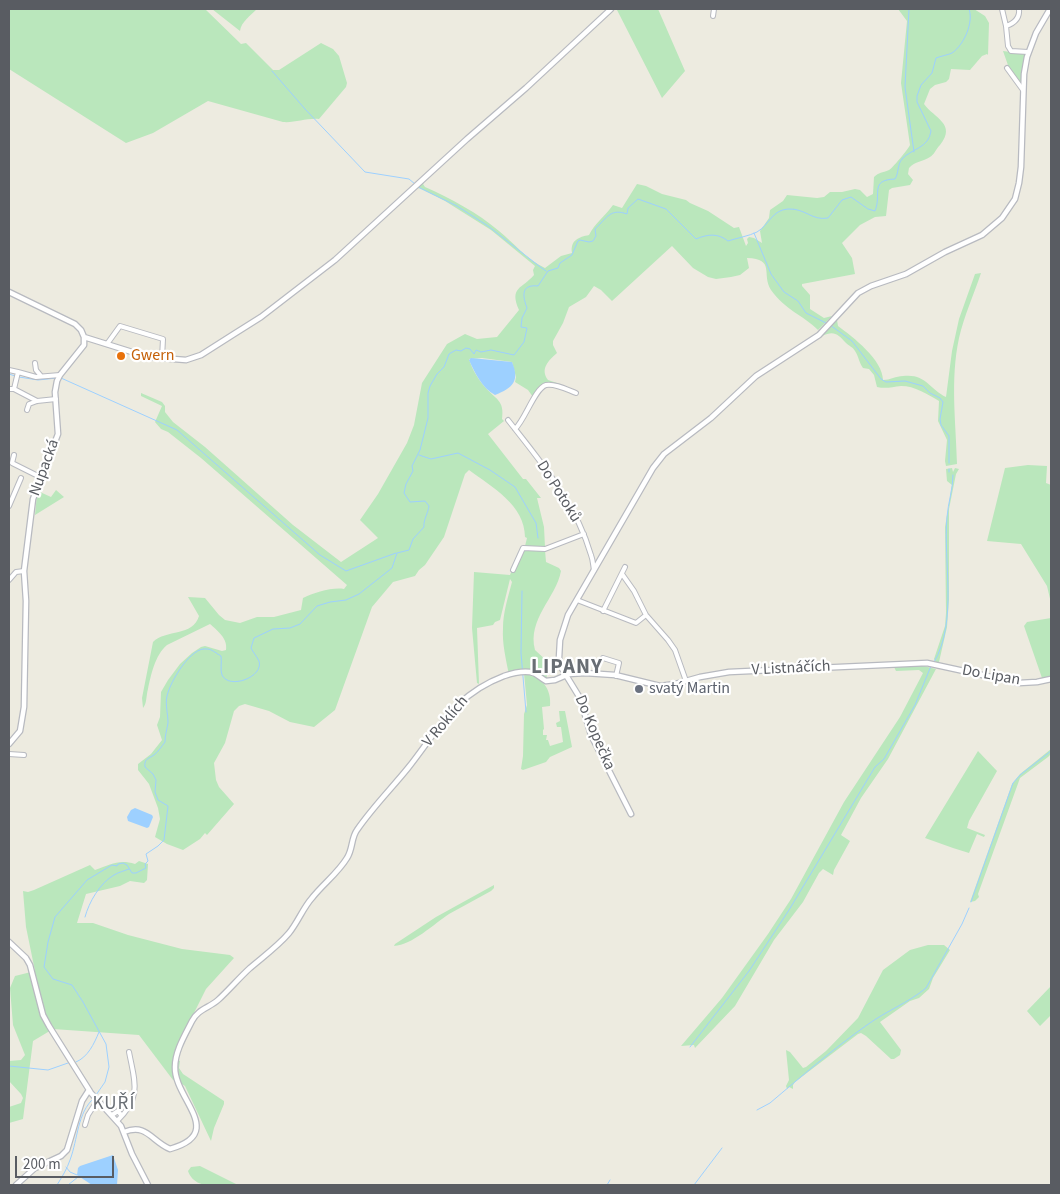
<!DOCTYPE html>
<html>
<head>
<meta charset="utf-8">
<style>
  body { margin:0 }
  #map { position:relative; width:1060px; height:1194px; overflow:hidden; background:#edebe0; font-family:"Source Sans 3",sans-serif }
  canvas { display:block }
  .frame { position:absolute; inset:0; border:10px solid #595c62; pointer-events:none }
  .scale { position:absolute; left:15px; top:1156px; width:99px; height:22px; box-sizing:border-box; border:2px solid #595c62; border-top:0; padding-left:6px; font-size:15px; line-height:18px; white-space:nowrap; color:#595c62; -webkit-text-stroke:4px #fff; paint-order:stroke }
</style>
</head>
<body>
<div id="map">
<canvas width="1060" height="1194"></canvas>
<div class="frame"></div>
<div class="scale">200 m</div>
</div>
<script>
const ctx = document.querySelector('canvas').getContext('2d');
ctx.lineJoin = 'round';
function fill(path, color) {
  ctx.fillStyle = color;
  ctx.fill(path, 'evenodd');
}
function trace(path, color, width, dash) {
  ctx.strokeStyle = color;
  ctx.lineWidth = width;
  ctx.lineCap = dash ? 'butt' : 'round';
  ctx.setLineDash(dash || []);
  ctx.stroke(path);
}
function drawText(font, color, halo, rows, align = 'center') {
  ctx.font = font + ' "Source Sans 3",sans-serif';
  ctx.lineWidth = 4.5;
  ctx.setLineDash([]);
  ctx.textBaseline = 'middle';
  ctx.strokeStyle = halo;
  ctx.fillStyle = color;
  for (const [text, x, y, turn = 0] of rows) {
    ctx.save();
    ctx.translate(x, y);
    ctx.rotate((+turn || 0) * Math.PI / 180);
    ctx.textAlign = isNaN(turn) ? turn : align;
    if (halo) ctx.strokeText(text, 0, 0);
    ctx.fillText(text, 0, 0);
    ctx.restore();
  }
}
fill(new Path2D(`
  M9,9H205L241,44L246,43L273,70H279L321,43L333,49L339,56L347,83L346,87L319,119C306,118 295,123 283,122L208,101L153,133L126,143L9,69Z
  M212,9H257C251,15 241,22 240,31Z
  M618,9H658L685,71L662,98L617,10Z
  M898,9H974L985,16L989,23L988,55L987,54L982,56L970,70L951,69L949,79L946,82L935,85L930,89L924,104C934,118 957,124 940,145C936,149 934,155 930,157C923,162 915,161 909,168L908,174L913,180L910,185L892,188L889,190L886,216L875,217L860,225L842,243L852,258L855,274L802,284V286L810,295V309L824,318L832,316L818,330C803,315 785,310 771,290C761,274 776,259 747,258L749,268L740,275L731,277L716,279L708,277L693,268L672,246L612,301L601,290L594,286L586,297L569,307L563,323L553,341V345L557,353C548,361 540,369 548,380L560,384L574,390L543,385L533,397L528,390L515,382L516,377L512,362L482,358L469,359C472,369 478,379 485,387C495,399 505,400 502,419L504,421L488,434L523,479H526L541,498H537L544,527L545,547L525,546L527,538L525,537C525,505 492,487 469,470L465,474L444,537L425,565L419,570L415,576L393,582L372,607L335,710L314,727L290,722L269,711L245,704L239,706L234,711L225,743L214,763L216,780L219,787L234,804L207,835L205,833L200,839L183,850L167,844L155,837L160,819L158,808L149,784L138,770V764L151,754L162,740L157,725L160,717L161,692L168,680L180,664L192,653L201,647L205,646L222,651L226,650C228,639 218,631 210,624L167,645C155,655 151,675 148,689C146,696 147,703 143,708L142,698L153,642C166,629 193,637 199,616L188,597L205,598L219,615L225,620L240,623L257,617H274L301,610L303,598C314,593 332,587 344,589L347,585L201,458L168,432L161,429L155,422L162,406L141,396V393L162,402L165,406V412L173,422L205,447L293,525L341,562L378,538L360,520L378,494L407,443L414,425L422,383L447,344L465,334L477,339L497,337L519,310C509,287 522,289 534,275L533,270L535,266L491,230L445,201L419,188L414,190L425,182L423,184L425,187C450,198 478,213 499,231C514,243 527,260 545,268L561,256L572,253C570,240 579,237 589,235C595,223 605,216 613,205L622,208L637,184L646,186L662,194L686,200L690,203L708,211L734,228L739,227L746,246L748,243L747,239L749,237L754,238L762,243L760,231L769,218L770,210L783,201L787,195L817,198L824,197L830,192H842L855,189L860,190L867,197L873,194L874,177C879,172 882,173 889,170C891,170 909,148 910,145L901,83L907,21Z
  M1003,51L1025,54L1020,86L1009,68Z
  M981,273C974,294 964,316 959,338C950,380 956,422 957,464L946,466L945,461L947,440L938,421L939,401C927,394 915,386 901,386C892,387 886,389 877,387L874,375L869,369L863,368C859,363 859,357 855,351C853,347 849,346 846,343C838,334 834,330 822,336L837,320L838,326C853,337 883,360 883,380C890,380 896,376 903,376C925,373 930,389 946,397L952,351L959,319L975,274Z
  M1028,465L1047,466L1046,483L1051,485V603L1047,586L1021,544L987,541L1005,468Z
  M952,468L953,472L955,468L959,469L956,474L949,509V600L947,627L939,662L936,663L934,659L945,626L946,613L945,527L952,485L947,481L946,469Z
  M42,480H43L40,492L51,497L56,490L64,497L35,515L37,494Z
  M523,550H545L546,562L559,568L561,571C556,598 527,619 535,650L549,663L546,681L532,672L509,675C506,659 502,644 503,628C503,613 508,597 512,582L510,579L500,620L495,622L493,625L477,628L479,684L477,683L472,628L474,572L510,575L519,552Z
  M1051,618V677L1042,678L1024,626L1027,622Z
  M919,665L936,669L888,759L861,798L841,835L850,841L834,870L833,875L823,869L819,873L803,902L774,940L735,1006L695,1048L694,1045L681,1046L722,998L768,934L791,899L844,802L900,717L923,673L919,670L896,671L894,667Z
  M524,673C541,675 552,689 550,706L542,707L544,729L543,730V735H547L546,740H548L550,746L563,742L561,727H557L556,723L560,721L559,711H565L572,747L550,757L546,762L523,770L521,769L523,756L524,714L527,705Z
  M1051,749V754L1048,757L1020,778L978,894L979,897L975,901L970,902L1012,784L1020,774Z
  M978,751L997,771L969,821L967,828L985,835L984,837L977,834L969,853L953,848L925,838Z
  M139,861L148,864L147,880L144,883L130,881L120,886L86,894L77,923H93L128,935L182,949L230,955L234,958L206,989L174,1053V1058L180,1061L179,1068L183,1074L224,1101V1104L214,1128L211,1141L185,1086L176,1080H173L139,1035L53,1029L33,1041L23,1119L9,1123V1107L21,1103L23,1098L21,1094L9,1081V1061L21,1060L25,1055L13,1025L10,988L15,976L35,971L26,927L23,891L28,892L34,890L90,865L95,870C111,865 118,859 135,864Z
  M494,885V888L491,891C477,899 463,906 449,914C434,924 412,945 394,946L395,944L436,917Z
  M928,945H944L950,950L933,978L929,989L919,998L910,1001L880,1022L901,1050L900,1055L894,1059H891L866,1036L861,1033L858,1034L795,1082L793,1085V1089L789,1087L787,1089L786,1086L789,1080L786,1050L790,1052L803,1068L806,1067L826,1051L858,1018L883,970L910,950Z
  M1051,986V1015L1040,1026L1027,1011Z
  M200,1166L236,1184L242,1185C225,1185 195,1192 188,1171L191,1167Z`), '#bae7bc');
fill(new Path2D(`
  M471,358L512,362C520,381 513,388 495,395C482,388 475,373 469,360Z
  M135,808L152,815L153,817L149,827L147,828L128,821L127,817L131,810Z
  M113,1155L118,1170L117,1185H92L77,1175L78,1168L80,1166Z`), '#9dd0ff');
trace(new Path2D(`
  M909,9L905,87L914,152
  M272,71L305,109L365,172L409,179L415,184
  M418,187L457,206L488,226L539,266L546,271
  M754,233L771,274L784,292L798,301L806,313L826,323
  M830,325L852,341L881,379L886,382L905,381L923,386L930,393L940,398L943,402L940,419L941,425L949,436V463
  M9,374L15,376
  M19,377L38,380L57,378
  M61,378L177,430L320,555L346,571L396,553
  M419,455L431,459L458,453L490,470L515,487L536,523L538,538
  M949,469V472
  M522,591L521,653L526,712
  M934,662C958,622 943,561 947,517C948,503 953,489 953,475
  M971,902L1013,783L1020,775L1051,751
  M85,917C89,902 100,883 114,875C119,872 124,871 129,869
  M690,1047L749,971L789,910L875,767L884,759L915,705L931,666
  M76,1062C88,1057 94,1044 99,1032
  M9,1066L48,1070L68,1063
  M96,1095L105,1082L109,1067L106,1044L83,1002L72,985L53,979L44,967L48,942L55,917L87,880L112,865L117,866L118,864L123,863L127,865L132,873H136L146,868L145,864L148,861L146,854L158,846L164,840L168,806L158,800L155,792L156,780L153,774L145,767C144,759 148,759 154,755C158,752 162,746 165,742C165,735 167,729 168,723C168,713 165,705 167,696C170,682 191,646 207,649C212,649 217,654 221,656C222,662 220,670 222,675C229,690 264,677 259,661C257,657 253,652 251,648L254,638L273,629L290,628L300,624L317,606L330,602L346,600L359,594L392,568L397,553L409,550L413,539L424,527C423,521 428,513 429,506L425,501L410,502L404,493L406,484L413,471L412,466L420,450L428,418V393L430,386L437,374L444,367L449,354L456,350L461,351L466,348L470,349L474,354L476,350L481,352L491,350L514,355L524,342L527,328L521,327L522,318L527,308C523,297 520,284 538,286L548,271L558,268L560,263L572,255L578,241L580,240L589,242L593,241L596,236L595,229C607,218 610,208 627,214L628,208L638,199L666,209L696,239C708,234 718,233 728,241C737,238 749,236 757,232C769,225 772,210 788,209C805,208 812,221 828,218L842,200L851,197L868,209L875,211C882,194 869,180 895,179C899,173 897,165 902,159C911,149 929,148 931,131L917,102V96L921,85L932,73L936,58C941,56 948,55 952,53C964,45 974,22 969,9
  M757,1110L770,1103C802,1076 833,1049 867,1025C886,1011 908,1003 926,988L962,924L969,908
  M66,1167L70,1172L77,1175
  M57,1185C62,1177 67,1169 70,1160C78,1139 77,1113 94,1098
  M68,1185L78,1177
  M607,1185L610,1180
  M694,1185L722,1148`), '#9dd0ff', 1);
const minor = new Path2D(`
  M1002,9L1006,26L1008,46L1011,51L1028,52
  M713,16L714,9
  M1006,26C1015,23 1020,18 1019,9
  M1007,68L1023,90
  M107,344L120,326L163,339L162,358
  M35,363L36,370L41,376
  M9,370L18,372
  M9,389H14L37,401
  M14,389L18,372L36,377L60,375
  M27,410L29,404L37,401L56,399
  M508,420C541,462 576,503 591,555C593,560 593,565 594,570
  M515,429C525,420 535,388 546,385C555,383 568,390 576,393
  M14,455L12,463L40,477
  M9,506L21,478
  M513,570L523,548L545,549L584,534
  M622,574L634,591L646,615L668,640L675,650L686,681
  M9,580L16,572L24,571
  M577,600L636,623L646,615
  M603,611L625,567
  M603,658L619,663L616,676
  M9,754L24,755
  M112,1115L118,1111L121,1115
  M117,1121C142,1097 135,1083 129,1052
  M85,1125L88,1115L97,1101`);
const tertiary = new Path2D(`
  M9,292L75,324L81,330L84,337V345L60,375L57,381L55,392L58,434L33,499L24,571L26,601L24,707L20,731L9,744
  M84,337L148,357L186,360L201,355L234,334L261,317L335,260L467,139L526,88L611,9
  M631,814L591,735L580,698L561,667L559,658L560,640L568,615L653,468L664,454L711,418L756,376L819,335L858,293L871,286L906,274L945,252L982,235L1002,218L1015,199L1019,183L1021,167L1024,74L1027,57L1036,33L1050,9
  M9,942L26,958L30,965L43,1015L49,1026L91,1093L121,1126L132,1154L148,1185
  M124,1132C147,1123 151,1141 170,1149C227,1133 174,1099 175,1067C175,1051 185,1035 192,1021C198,1009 209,1008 218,1000C229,990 239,978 250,968C264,956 278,946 289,933C298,922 303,908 312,898C323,884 338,873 347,858C353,849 351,838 357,830C372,808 391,789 408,768C439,729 454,695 504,676C513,673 524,670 534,673C538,675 542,679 546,681L555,680L569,674L585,673L615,675L660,686L675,684L700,677L729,672L927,663L1019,683L1037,682L1051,679
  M16,1185L35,1168L61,1156L67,1150L82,1101L89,1090`);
trace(minor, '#b8bac0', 6);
trace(tertiary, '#b8bac0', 7);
trace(minor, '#fff', 4);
trace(tertiary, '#fff', 4.5);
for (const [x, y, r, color] of [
  [121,356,5,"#e8710a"],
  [639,689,5,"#6b7280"]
]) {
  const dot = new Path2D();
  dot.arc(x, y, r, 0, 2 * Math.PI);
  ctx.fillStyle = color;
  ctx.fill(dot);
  trace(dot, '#fff', 2);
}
drawText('16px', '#c56008', '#fff', [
  ["Gwern",131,356]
], 'left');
drawText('16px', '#595c62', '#fff', [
  ["Nupacká",45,468,-70],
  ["Do Potoků",558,492,58],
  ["V Listnáčích",791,669,-3],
  ["Do Lipan",991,676,10],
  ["V Roklích",446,722,-50],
  ["Do Kopečka",594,733,67]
]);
drawText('16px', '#5b616d', '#fff', [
  ["svatý Martin",649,689]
], 'left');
ctx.letterSpacing = '1px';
drawText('19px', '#696e74', '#fff', [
  ["KUŘÍ",114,1105]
]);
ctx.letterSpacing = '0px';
ctx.letterSpacing = '1px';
drawText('bold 21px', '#696e74', '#fff', [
  ["LIPANY",567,668]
]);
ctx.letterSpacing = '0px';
</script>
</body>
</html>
